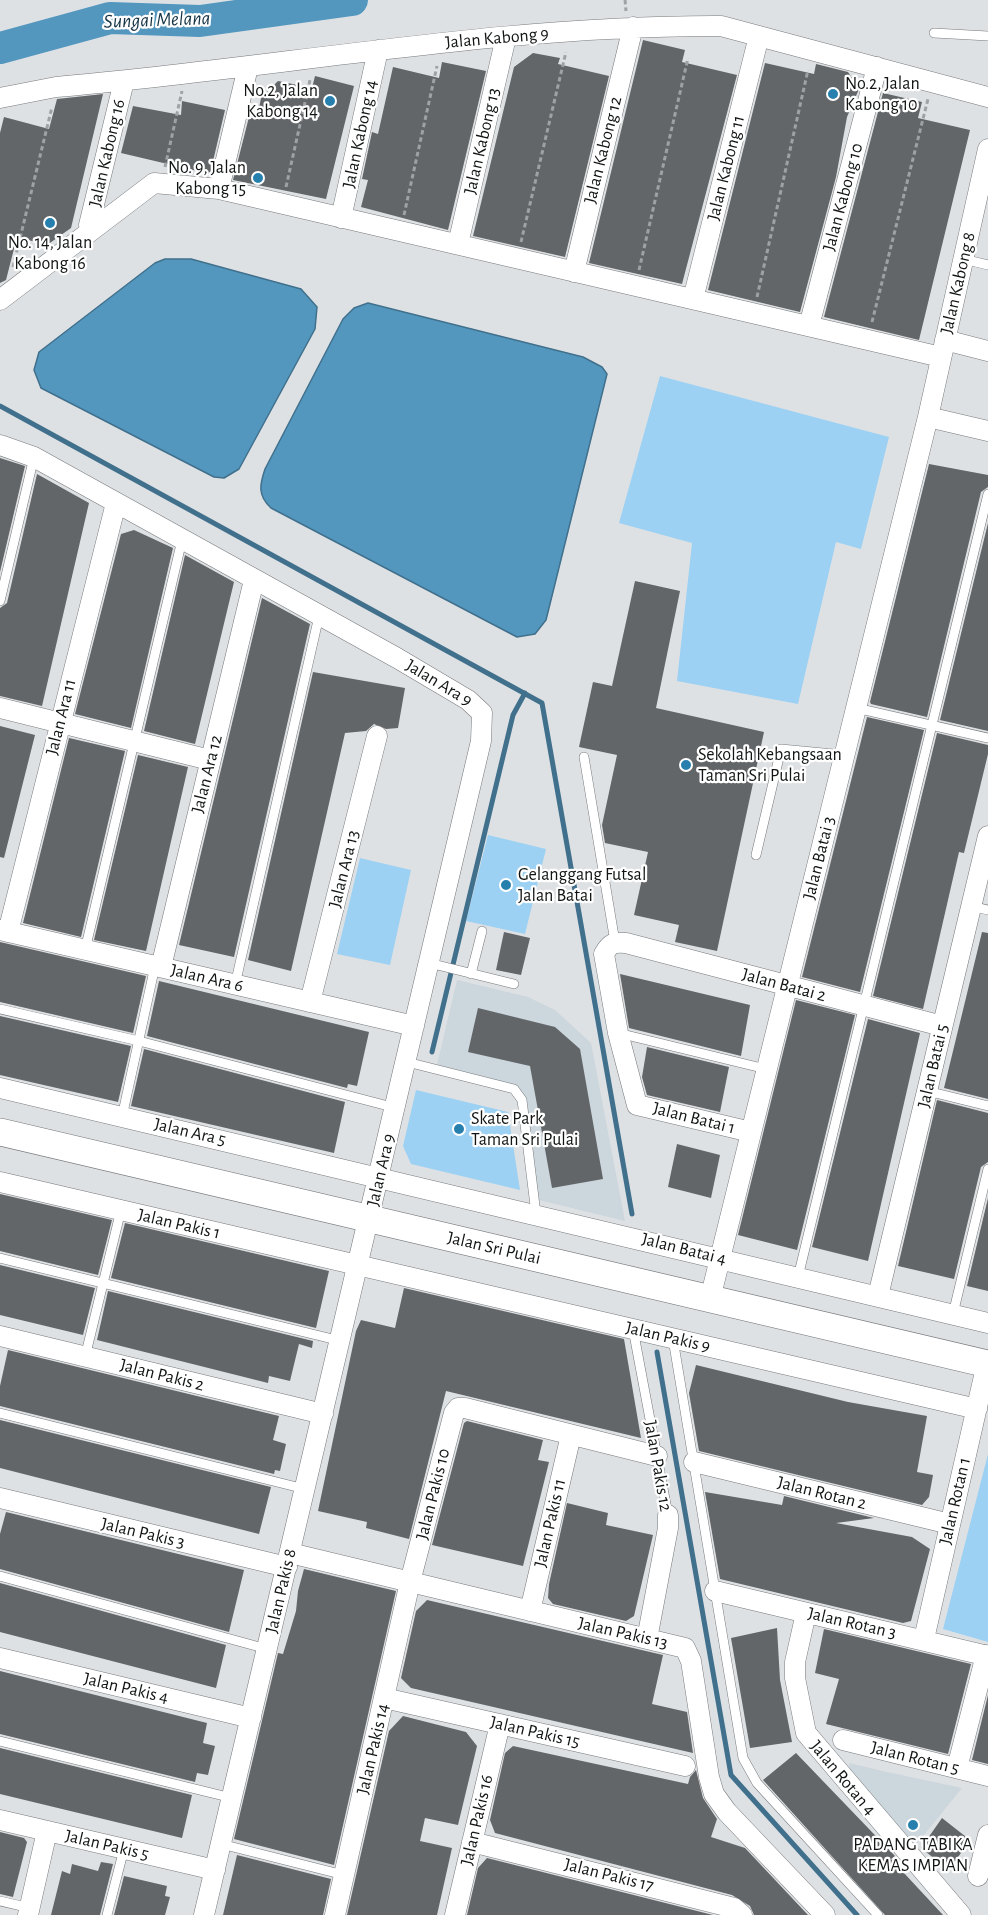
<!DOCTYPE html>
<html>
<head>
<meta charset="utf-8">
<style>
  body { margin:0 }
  canvas { display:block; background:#dee1e4 }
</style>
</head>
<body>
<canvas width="988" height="1915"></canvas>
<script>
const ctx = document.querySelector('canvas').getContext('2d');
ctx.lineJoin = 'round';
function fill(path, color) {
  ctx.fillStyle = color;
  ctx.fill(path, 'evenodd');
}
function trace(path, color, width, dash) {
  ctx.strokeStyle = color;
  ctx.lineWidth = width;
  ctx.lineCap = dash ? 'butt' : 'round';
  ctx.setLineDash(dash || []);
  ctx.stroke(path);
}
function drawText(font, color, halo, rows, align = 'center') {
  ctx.font = font + ' "Alegreya Sans",sans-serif';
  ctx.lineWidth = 4.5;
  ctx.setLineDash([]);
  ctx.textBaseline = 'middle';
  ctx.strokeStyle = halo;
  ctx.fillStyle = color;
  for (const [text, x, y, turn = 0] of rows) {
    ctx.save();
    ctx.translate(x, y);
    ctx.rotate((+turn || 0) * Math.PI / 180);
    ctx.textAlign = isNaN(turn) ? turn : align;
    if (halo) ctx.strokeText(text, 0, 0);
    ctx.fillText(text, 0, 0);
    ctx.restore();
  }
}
fill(new Path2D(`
  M457,980L528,997L555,1010L591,1043L625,1221L539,1200L526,1097L515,1085L437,1065Z
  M849,1763L887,1772L962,1788L915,1846L850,1776Z`), '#ccd6dd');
fill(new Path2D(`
  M660,376L889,437L861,549L836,542L798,704L677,681L692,543L619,523Z
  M488,835L546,849L525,934L466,921Z
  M360,858L411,870L390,965L337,954Z
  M416,1090L508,1112L520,1190L411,1164L403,1146Z
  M988,1454V1642L943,1629Z`), '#9cd1f3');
const water = new Path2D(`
  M165,259H191L301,289L317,307L315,329L239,469L224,478L214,477L41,388L34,370L39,352L155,263Z
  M368,303L583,357L602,367L607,374L546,620L535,634L517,637L271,508C257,495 260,484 265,469L343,319L354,308Z`);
fill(water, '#5397bf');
trace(water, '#40708c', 1.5);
trace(new Path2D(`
  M0,406L542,703L632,1214
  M432,1052L513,715L525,693
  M657,1352L731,1775L857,1915`), '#40708c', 5);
trace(new Path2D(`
  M0,48L110,18L200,21L352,0`), '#5397bf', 32);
fill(new Path2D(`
  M643,40L685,50L682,62L737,75L682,284L589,263Z
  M533,53L560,58L558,64L609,76L565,257L473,236L514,67Z
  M442,62L486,71L448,230L361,207L368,180L362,179L372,132L378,134L393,67L439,78Z
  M765,63L814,74L816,64L848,72L859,89L847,117L836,177L800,312L708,290Z
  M315,76L354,86L326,199L233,180L249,117L257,119L261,98L278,81L312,88Z
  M883,93L922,102L918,118L970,130L919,340L824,317Z
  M103,94L71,228L47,245L17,237L6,280L0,283V133L4,117L49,129L57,99Z
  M182,101L225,110L210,174L121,153L133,106L181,115Z
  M0,458L25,466L0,572Z
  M929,464L988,475V487L981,492L927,717L871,704L870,702Z
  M37,474L89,503L42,706L0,696V608L7,603Z
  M988,523V731L940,720Z
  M134,530L173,548L131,728L75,714L121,534Z
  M185,555L234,582L195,744L144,731Z
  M635,581L680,591L656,708L764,732L717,951L675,942L679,925L634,915L648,852L605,843L602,825L617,755L579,747L593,682L612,686Z
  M262,598L310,624L234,957L179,945Z
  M313,672L405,688L398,728L386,729L374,724L366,731L345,733L291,971L248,960Z
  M867,717L924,730L860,992L802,977Z
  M0,726L35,735L4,858L0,857Z
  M937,733L988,745V754L964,853L959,852L923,1009L873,996Z
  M69,738L125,751L81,937L23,923Z
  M138,755L188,767L146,951L94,940Z
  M504,932L530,938L521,975L496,970Z
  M982,932L988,933V1099L944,1088Z
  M0,942L146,976L133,1033L0,1002Z
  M620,974L750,1005L741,1056L629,1028Z
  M159,981L369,1032L357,1086L348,1084L347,1088L147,1036Z
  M796,1000L855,1015L797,1250L738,1235Z
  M478,1008L555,1027L580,1049L603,1179L552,1188L530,1066L468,1052Z
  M0,1016L131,1046L118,1102L0,1075Z
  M868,1019L920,1033L868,1261L812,1247Z
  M647,1047L729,1067L720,1112L647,1095L642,1077Z
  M144,1049L345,1102L334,1153L131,1106Z
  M937,1100L988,1113V1162L981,1167L954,1279L898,1266Z
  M677,1144L720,1155L711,1198L668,1187Z
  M0,1194L112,1220L98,1275L0,1251Z
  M988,1198V1291L967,1286Z
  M125,1223L329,1271L316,1328L111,1278Z
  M0,1265L95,1288L83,1335L0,1315Z
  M404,1288L624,1339L641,1438L446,1391L409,1539L366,1528L367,1522L318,1511L356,1331L361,1320L395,1328Z
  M108,1291L313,1341L312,1348L299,1344L290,1381L269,1376L268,1383L97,1340Z
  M8,1350L279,1416L273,1440L286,1444L280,1471L275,1470L274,1474L0,1406V1386Z
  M696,1365L848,1402L927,1416L917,1472L933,1475L929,1497L922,1505L699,1451L689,1393Z
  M0,1420L271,1487L259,1534L0,1468Z
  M467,1421L543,1440L538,1460L549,1462L523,1566L432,1545L464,1423Z
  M705,1492L782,1505L784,1496L874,1518L836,1523L912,1537L930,1549L911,1621L903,1623L720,1579Z
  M567,1503L608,1513L606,1525L653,1535L634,1616L626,1621L553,1604L548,1598L549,1584Z
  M6,1512L244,1570L229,1632L0,1569V1534Z
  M304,1569L396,1591L334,1865L234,1839L278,1653L283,1654L296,1611L298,1591Z
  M0,1583L226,1645L216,1688L0,1632Z
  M427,1600L663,1655L652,1704L687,1712L693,1753L411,1688L401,1678L416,1611Z
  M777,1628L780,1680L792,1742L750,1748L731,1638Z
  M824,1629L971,1664L948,1754L826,1724L839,1679L815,1673Z
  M0,1671L207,1723L203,1743L215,1746L208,1775L197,1773L195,1782L0,1734Z
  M988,1695V1764L972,1760Z
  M403,1716L466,1732L477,1746L458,1825L425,1818L420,1841L452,1848L437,1915H347L389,1731Z
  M513,1746L688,1784L690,1777L696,1770L703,1798L717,1819L711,1837L745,1848L808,1915H754L750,1906L732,1895L495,1833L490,1820L505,1753Z
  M0,1748L192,1795L182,1838L0,1794Z
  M796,1753L895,1856L891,1859L943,1915H885L763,1780Z
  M942,1818L970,1840L949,1870L921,1848Z
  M0,1832L24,1838L27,1842L13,1897L0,1894Z
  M237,1855L331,1879L323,1915H223Z
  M487,1858L713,1915H467L478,1868Z
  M101,1862L113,1864L100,1915H51L62,1871L70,1874L72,1864L98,1871Z
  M124,1876L167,1886L165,1896L170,1897L165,1915H114Z`), '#626668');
const lane = new Path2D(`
  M934,33L988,36
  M963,259L988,265
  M0,601L34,457
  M856,708L988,738
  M584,757L615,942
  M756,855L781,749L844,755
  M971,906L988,910
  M85,950L182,540
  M429,963L514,984
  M471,974L482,931
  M235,985L319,616
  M0,1009L139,1041L396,1108
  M618,1033L766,1069
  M407,1062L514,1089L522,1100L536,1214
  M927,1091L988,1106
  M122,1117L155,966
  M0,1258L341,1341
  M798,1277L988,494
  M953,1314L988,1169
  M633,1329L668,1515
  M673,1339L743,1758L757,1783L878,1915
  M85,1357L121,1210
  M0,1413L305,1489
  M0,1576L267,1649
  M0,1741L232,1798
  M221,1844L344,1875
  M0,1901L30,1908
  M107,1915L124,1849`);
const street = new Path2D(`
  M0,98L56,87C277,68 498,25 721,26L988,97
  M219,189L248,67
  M341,218L378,50
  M89,225L124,81
  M458,244L506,37
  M574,272L633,27
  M693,299L759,36
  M0,300L154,183L219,189L941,357
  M809,326L877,67
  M945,340L988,351
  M928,417L988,431
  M0,445L34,457L397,658L468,700L482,713L481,741L204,1915
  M0,708L210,760
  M0,930L414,1026
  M8,932L116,503
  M161,967L254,580
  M310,1002L377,736
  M0,1088L988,1323
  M751,1132L637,1105L618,1033L604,954C610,943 614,942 626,943L942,1026
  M0,1182L977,1409
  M878,1296L988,836
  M710,1299L928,417L988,149
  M0,1336L323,1414
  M694,1462L950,1524
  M0,1498L287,1567
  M290,1553L685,1648L691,1661L709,1777L714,1794L727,1812L825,1915
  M715,1591L988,1656
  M530,1611L571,1435
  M806,1613L795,1662V1678L806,1733L961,1915
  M647,1639L668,1528V1515
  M924,1639L987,1363
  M0,1658L251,1718
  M384,1698L685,1766
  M843,1740L988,1776
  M957,1768L986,1655
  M0,1820L215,1870
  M472,1842L734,1908L742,1915
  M978,1876L988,1835
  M28,1915L47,1831
  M335,1915L410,1582L454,1413L458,1408H465L657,1456
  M455,1915L500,1724`);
const secondary = new Path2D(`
  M0,1132L988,1364`);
trace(lane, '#777a7c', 10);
trace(street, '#777a7c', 21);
trace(secondary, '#777a7c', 28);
trace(new Path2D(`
  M625,0L626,11
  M165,167L182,91
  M286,187L310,80
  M404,215L437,66
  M521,242L566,52
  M13,267L52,107
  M639,270L688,58
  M757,297L808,70
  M872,322L928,99`), '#9fa2a4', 3, [4.5, 3]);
trace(lane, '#fff', 9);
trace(street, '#fff', 20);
trace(secondary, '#fff', 27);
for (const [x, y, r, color] of [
  [833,94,6,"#277fae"],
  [330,101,6,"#277fae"],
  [258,178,6,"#277fae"],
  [50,223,6,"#277fae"],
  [686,765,6,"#277fae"],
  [506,885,6,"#277fae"],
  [459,1129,6,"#277fae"],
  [913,1825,6,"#277fae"]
]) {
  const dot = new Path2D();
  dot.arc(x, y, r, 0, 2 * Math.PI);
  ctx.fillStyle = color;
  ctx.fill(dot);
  trace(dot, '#fff', 2);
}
drawText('18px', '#121414', '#fff', [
  ["Jalan Kabong 9",497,38,-5],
  ["Jalan Kabong 14",360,134,-78],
  ["Jalan Kabong 13",482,141,-77],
  ["Jalan Kabong 12",603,150,-76],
  ["Jalan Kabong 16",107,153,-77],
  ["Jalan Kabong 11",726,168,-76],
  ["Jalan Kabong 10",843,197,-75],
  ["Jalan Kabong 8",958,283,-77],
  ["Jalan Ara 9",439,683,31],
  ["Jalan Ara 11",61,717,-76],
  ["Jalan Ara 12",207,774,-76],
  ["Jalan Batai 3",819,858,-76],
  ["Jalan Ara 13",344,869,-76],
  ["Jalan Ara 6",207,978,13],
  ["Jalan Batai 2",784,985,15],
  ["Jalan Batai 5",933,1066,-77],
  ["Jalan Batai 1",694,1118,14],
  ["Jalan Ara 5",190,1132,13],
  ["Jalan Ara 9",381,1170,-77],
  ["Jalan Pakis 1",179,1224,13],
  ["Jalan Sri Pulai",494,1248,13],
  ["Jalan Batai 4",684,1249,14],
  ["Jalan Pakis 9",668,1337,13],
  ["Jalan Pakis 2",162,1375,14],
  ["Jalan Pakis 12",658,1466,80],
  ["Jalan Rotan 2",822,1493,14],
  ["Jalan Pakis 10",433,1494,-76],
  ["Jalan Rotan 1",955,1501,-77],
  ["Jalan Pakis 11",550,1523,-77],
  ["Jalan Pakis 3",143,1533,13],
  ["Jalan Pakis 8",281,1591,-77],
  ["Jalan Rotan 3",852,1623,13],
  ["Jalan Pakis 13",623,1633,13],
  ["Jalan Pakis 4",126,1688,13],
  ["Jalan Pakis 15",535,1732,13],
  ["Jalan Pakis 14",373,1749,-77],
  ["Jalan Rotan 5",915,1758,14],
  ["Jalan Rotan 4",843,1778,50],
  ["Jalan Pakis 16",477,1820,-77],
  ["Jalan Pakis 5",107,1845,13],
  ["Jalan Pakis 17",609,1875,14]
]);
drawText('18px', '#121414', '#fff', [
  ["No.2, Jalan",845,84],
  ["Kabong 10",845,105],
  ["No.2, Jalan",318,91,"right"],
  ["Kabong 14",318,112,"right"],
  ["No. 9, Jalan",246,168,"right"],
  ["Kabong 15",246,189,"right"],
  ["No. 14, Jalan",50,243,"center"],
  ["Kabong 16",50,264,"center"],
  ["Sekolah Kebangsaan",698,755],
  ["Taman Sri Pulai",698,776],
  ["Gelanggang Futsal",518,875],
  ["Jalan Batai",518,896],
  ["Skate Park",471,1119],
  ["Taman Sri Pulai",471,1140],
  ["PADANG TABIKA",913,1845,"center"],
  ["KEMAS IMPIAN",913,1866,"center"]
], 'left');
drawText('italic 20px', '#163446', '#fff', [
  ["Sungai Melana",157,20,-2]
]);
</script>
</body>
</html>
